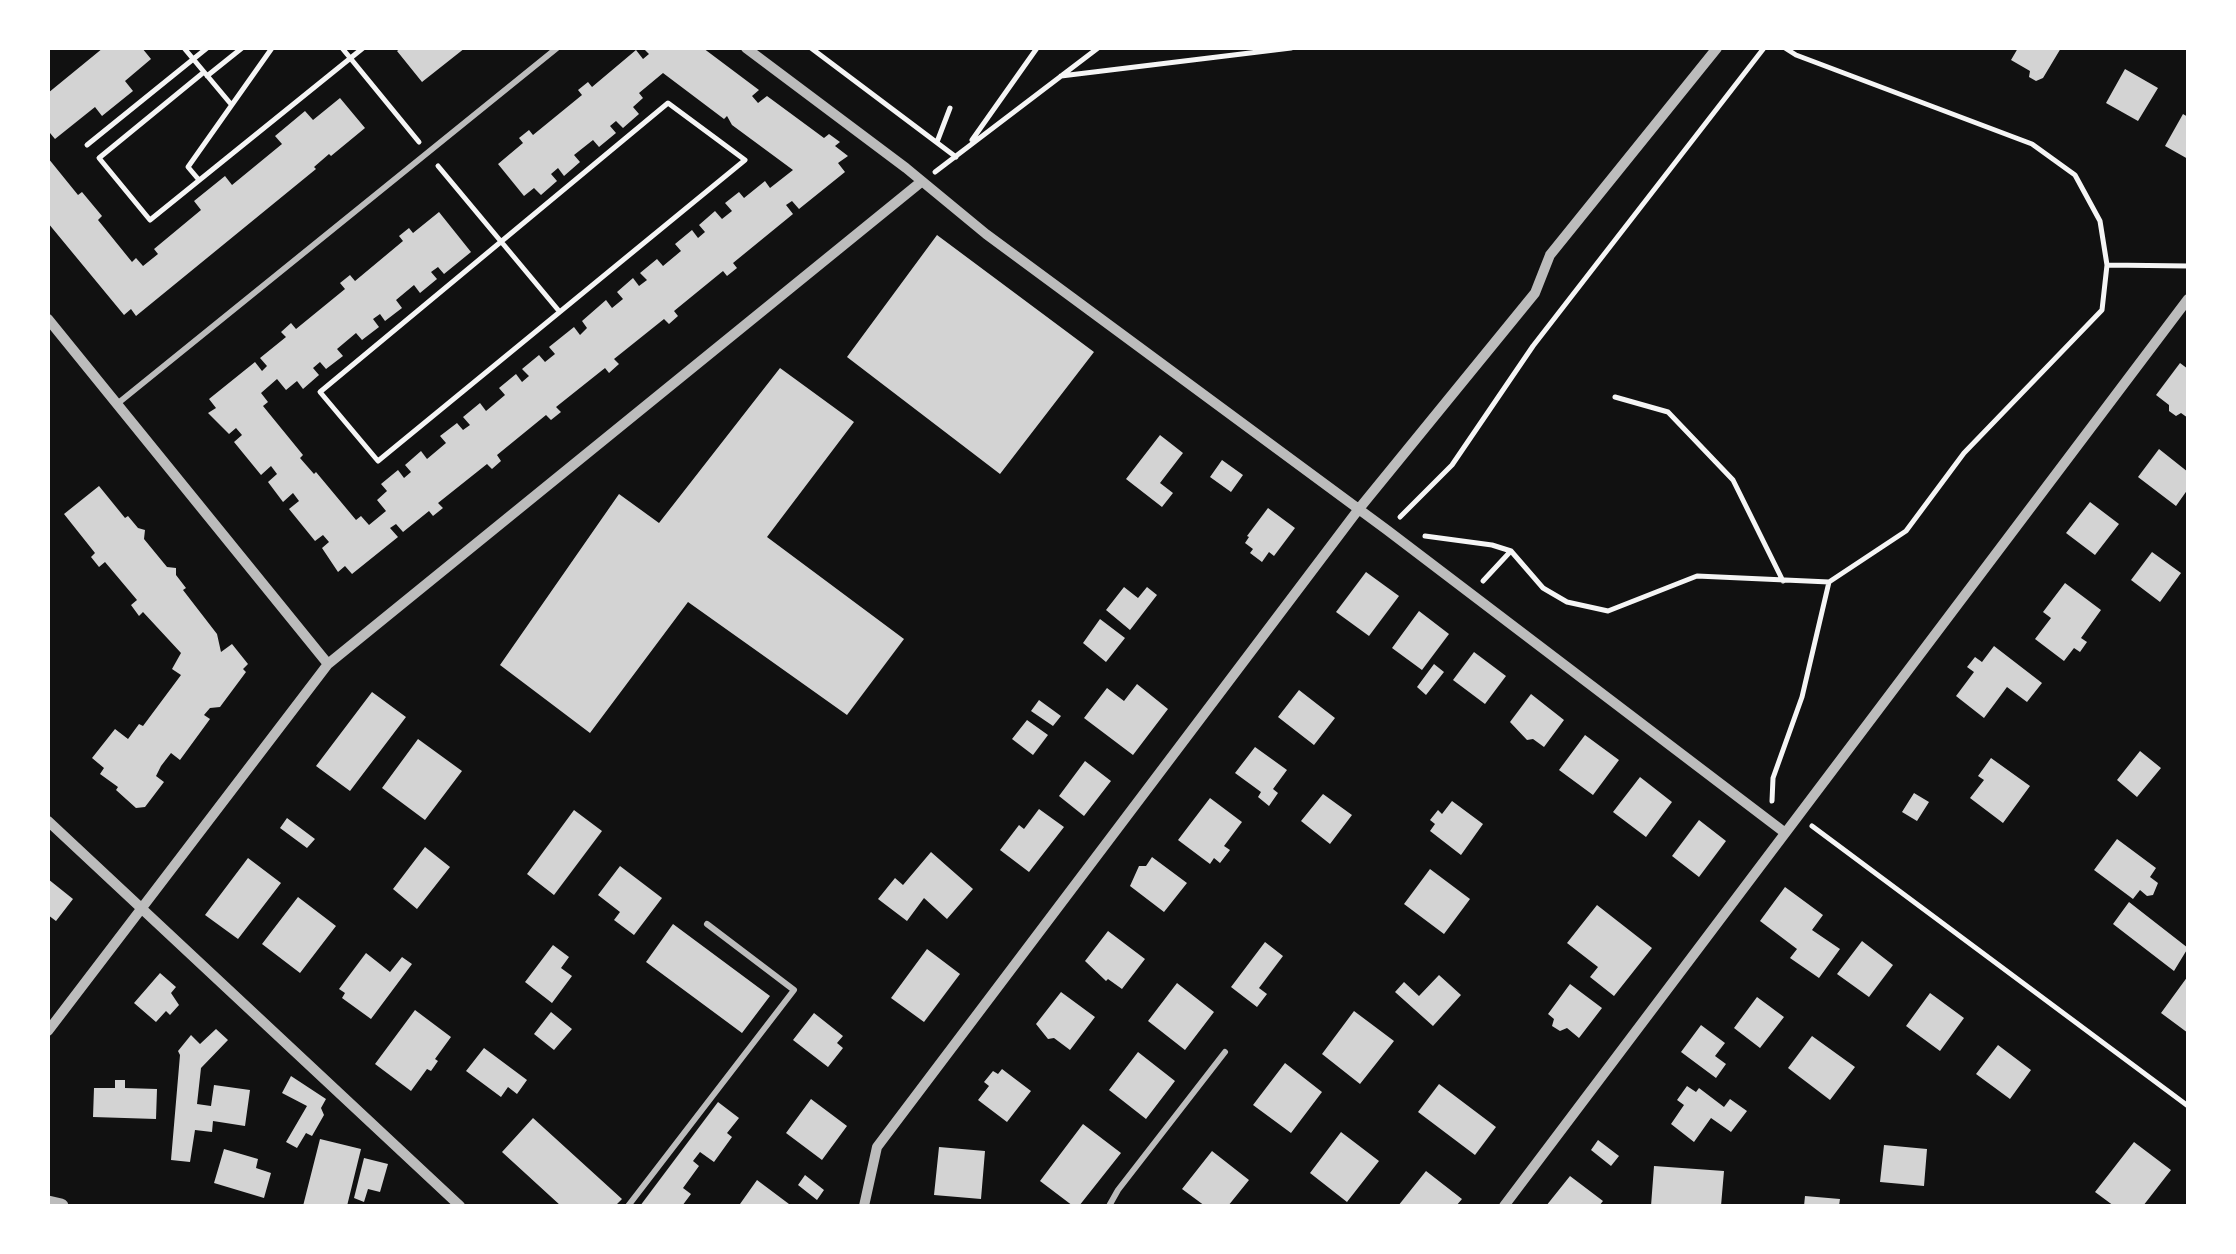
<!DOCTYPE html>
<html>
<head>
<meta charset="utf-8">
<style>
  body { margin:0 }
  #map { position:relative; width:2236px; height:1254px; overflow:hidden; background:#111; font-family:Rubik,sans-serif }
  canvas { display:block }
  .frame { position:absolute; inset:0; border:50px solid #fff; pointer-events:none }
</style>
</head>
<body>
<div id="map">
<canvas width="2236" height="1254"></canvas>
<div class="frame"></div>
</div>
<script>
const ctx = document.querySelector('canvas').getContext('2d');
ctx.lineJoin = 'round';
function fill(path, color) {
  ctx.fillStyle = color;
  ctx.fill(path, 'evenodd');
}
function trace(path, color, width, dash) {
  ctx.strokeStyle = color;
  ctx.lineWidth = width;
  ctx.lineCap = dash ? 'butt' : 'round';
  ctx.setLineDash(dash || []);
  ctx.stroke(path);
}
fill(new Path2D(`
  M103,48H142L151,59L125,81L133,91L102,116L95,107L55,139L50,133L48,135V93Z
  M401,48H465L422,82L397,51Z
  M643,48H703L759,90L752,96L758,103L767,96L824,138L829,134L840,142L835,146L848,156L838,163L845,172L799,209L792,201L786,205L793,214L733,263L737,268L727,276L723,271L674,311L678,316L669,324L664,319L614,359L619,364L609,373L605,368L556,407L561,412L551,420L546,415L497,455L501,461L492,469L487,464L438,503L443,508L433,516L429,511L403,532L396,524L390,528L398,537L352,574L345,566L338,572L322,548L329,542L323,535L315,541L289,509L299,501L293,493L283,502L268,482L277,474L271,466L261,475L234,442L242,435L236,428L229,434L208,413L216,408L209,399L255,362L262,371L267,366L260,358L286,337L281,332L291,323L296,329L345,289L340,283L350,275L355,281L403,241L399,236L409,228L413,233L439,212L471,252L444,274L438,267L431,272L437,279L420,293L414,285L396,300L402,308L385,321L380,314L373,319L379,327L362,340L356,333L337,349L343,356L326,369L320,362L313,368L319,375L303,389L297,381L286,390L277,379L261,393L268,402L263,406L303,455L300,458L314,474L316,472L356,520L361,516L369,525L386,511L377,500L387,491L381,484L398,470L404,478L411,472L405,465L421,451L427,459L446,443L440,436L457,423L463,430L470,425L463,417L480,403L486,411L505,395L499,388L516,374L522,382L529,376L522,369L539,355L545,362L555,354L549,347L574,327L580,335L587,328L582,321L606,300L612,308L623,299L617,292L633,278L639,286L647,280L640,273L657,259L663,266L681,251L675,244L692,230L698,238L705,232L699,225L715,211L722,219L732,211L725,203L739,192L744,198L765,181L770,188L793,170L732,125L727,116L724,119L663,73L639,93L643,98L633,107L639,114L623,128L616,121L610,126L616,133L599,147L593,140L574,155L580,162L564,176L558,168L551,174L557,181L541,195L534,188L524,196L498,164L523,143L519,138L529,130L533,135L582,95L578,90L588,82L592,87L636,50L643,59L649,54Z
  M2018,48H2061L2043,78L2036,81L2029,77L2030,71L2011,60Z
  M2125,69L2158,88L2138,121L2106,103Z
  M340,98L365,128L331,156L329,154L314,167L316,169L136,316L131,309L124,315L48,223V158L78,195L82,192L102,216L98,220L132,262L136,258L143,266L158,254L154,249L201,210L194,201L225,176L232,185L282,144L275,136L305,111L313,120Z
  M2183,114L2188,117V159L2165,146Z
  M937,235L1094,352L1000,474L847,357Z
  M2180,363L2188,369V418L2181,413L2176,416L2169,411V405L2156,395Z
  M780,368L854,422L767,537L904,639L847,715L688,602L590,733L500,665L619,494L659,523Z
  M1160,435L1183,453L1160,483L1173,493L1162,507L1126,479Z
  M2159,449L2188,472V489L2176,506L2138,477Z
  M1222,460L1243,475L1231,492L1210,477Z
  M99,486L125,518L128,516L138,528L145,530L144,539L167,567L176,568V575L186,588L183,590L217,634L221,652L232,644L248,664L243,669L246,672L220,707L210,708L204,715L210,719L180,760L171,753L161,766L156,776L164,782L145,807L136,808L116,790L118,787L100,774L104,768L92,758L115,729L128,739L139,724L143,726L181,675L172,669L181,653L143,612L139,616L131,605L137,600L105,562L99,567L91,557L95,553L64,514Z
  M2090,502L2119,524L2095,555L2066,533Z
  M1268,508L1295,528L1274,556L1269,552L1262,562L1250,553L1253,549L1245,543L1249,537L1247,536Z
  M2152,552L2181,573L2160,602L2131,580Z
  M1366,572L1399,596L1369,636L1336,612Z
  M2065,583L2101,610L2081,638L2087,642L2080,652L2074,648L2064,661L2035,639L2051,618L2043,612Z
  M1124,587L1138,598L1147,587L1157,595L1130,630L1106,610Z
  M1419,611L1449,634L1422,670L1392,648Z
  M1100,619L1125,638L1106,662L1083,643Z
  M1994,646L2042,683L2027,702L2007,687L1984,718L1956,696L1974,672L1967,667L1975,657L1982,662Z
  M1474,652L1506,676L1485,704L1453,680Z
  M1434,664L1444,672L1426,695L1417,687Z
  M1137,684L1168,709L1133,755L1084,718L1107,688L1124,701Z
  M1299,690L1335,718L1314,745L1278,717Z
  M372,692L406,717L350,791L316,766Z
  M1531,694L1564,720L1544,747L1533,739L1527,740L1510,722Z
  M1039,700L1061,716L1053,726L1031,711Z
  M1027,720L1048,735L1033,755L1012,739Z
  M1585,735L1619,760L1593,795L1559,770Z
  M418,739L462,771L425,820L382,788Z
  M1255,747L1287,770L1273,789L1278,793L1269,806L1258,797L1261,792L1235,773Z
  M2140,751L2161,768L2137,797L2117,780Z
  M1991,758L2030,786L2003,823L1970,798L1984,780L1978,776Z
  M1085,761L1111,781L1084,816L1059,796Z
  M1640,777L1672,802L1646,837L1613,812Z
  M1914,793L1929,802L1917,821L1902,812Z
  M1323,794L1352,815L1330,844L1301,821Z
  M1210,798L1242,822L1224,846L1230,850L1220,863L1214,858L1210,864L1178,840Z
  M1452,801L1483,824L1461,855L1430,831L1435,824L1430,820L1438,810L1442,814Z
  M1039,809L1064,827L1029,872L1000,850L1019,825L1024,829Z
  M574,810L602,831L554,895L527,874Z
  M287,818L315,839L307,848L280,828Z
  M1699,820L1726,841L1699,877L1672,856Z
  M2117,839L2156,868L2150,877L2158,883L2153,895L2147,896L2140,890L2133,899L2094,870Z
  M425,847L450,867L417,909L393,889Z
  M931,852L973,889L947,919L924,898L907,921L878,899L895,878L903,885Z
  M1152,857L1187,883L1164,912L1130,886L1139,866H1146Z
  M248,858L281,883L238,939L205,915Z
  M620,866L662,898L634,935L614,920L620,912L598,895Z
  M1430,869L1470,899L1444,934L1404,904Z
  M48,879L73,899L56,921L48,915Z
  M1785,887L1823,915L1812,930L1840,949L1819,978L1790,958L1797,949L1760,921Z
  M298,897L336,926L300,973L262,944Z
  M2129,902L2188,948L2174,971L2113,924Z
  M1597,905L1652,948L1614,996L1590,977L1598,967L1567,943Z
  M673,924L770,996L742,1033L646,962Z
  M1108,931L1145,959L1122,989L1108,979L1106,981L1085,961Z
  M1862,941L1893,965L1869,997L1837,974Z
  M1265,942L1283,956L1259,988L1267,994L1257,1007L1231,987Z
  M553,945L569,957L561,968L572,976L552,1003L525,982Z
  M927,949L960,974L924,1022L891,998Z
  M366,953L390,972L402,957L412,964L371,1019L342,998L345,993L339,989Z
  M160,973L176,987L171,993L179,1005L170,1015L166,1011L156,1022L134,1003Z
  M1439,975L1461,995L1433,1026L1395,992L1404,982L1419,996Z
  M2188,976V1033L2161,1013Z
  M1177,983L1214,1012L1185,1050L1148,1021Z
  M1570,984L1602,1008L1579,1038L1567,1028L1560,1031L1552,1026L1554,1019L1548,1014Z
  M1061,992L1095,1017L1070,1050L1054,1038L1048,1039L1036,1024Z
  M1930,993L1964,1018L1940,1051L1906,1026Z
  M1757,997L1784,1017L1760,1048L1734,1028Z
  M415,1010L451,1037L435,1059L438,1061L431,1071L427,1069L411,1091L375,1064Z
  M1354,1011L1394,1041L1360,1084L1322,1054Z
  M551,1012L572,1029L554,1050L534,1034Z
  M814,1013L843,1036L837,1043L843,1048L828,1067L793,1040Z
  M1701,1025L1725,1043L1715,1056L1726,1064L1716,1078L1681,1052Z
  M216,1029L228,1040L201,1068L197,1104L211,1106L214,1085L250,1090L245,1126L213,1121L212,1132L195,1130L190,1162L171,1160L180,1055L178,1051L191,1035L200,1044Z
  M1812,1036L1855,1067L1830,1100L1788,1068Z
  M1998,1045L2031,1070L2010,1099L1976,1074Z
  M484,1048L527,1080L517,1094L508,1087L501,1097L466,1071Z
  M1138,1052L1175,1081L1146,1119L1109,1090Z
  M1285,1063L1322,1092L1291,1133L1253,1105Z
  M1002,1069L1031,1091L1007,1122L978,1100L989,1086L984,1082L993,1071L998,1074Z
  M291,1076L326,1099L321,1108L324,1115L312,1136L306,1133L297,1148L286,1142L307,1106L282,1093Z
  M115,1080H125V1088L157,1089L156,1119L93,1117L94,1088H115Z
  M1439,1084L1496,1127L1475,1155L1418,1112Z
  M1687,1086L1696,1092L1699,1088L1724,1107L1730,1099L1747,1111L1731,1132L1711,1118L1694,1142L1671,1124L1684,1105L1677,1100Z
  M811,1099L847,1126L822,1160L786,1133Z
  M718,1102L739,1118L727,1133L732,1137L714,1162L700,1152L693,1161L699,1166L683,1188L691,1194L682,1206H640Z
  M533,1118L622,1199L615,1206H561L502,1152Z
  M1083,1124L1121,1153L1079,1206H1073L1040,1181Z
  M1341,1132L1379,1161L1347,1202L1310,1173Z
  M320,1139L361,1149L347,1206H303Z
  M1598,1140L1619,1156L1611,1166L1591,1150Z
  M2134,1142L2171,1170L2143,1206H2114L2095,1192Z
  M1884,1145L1927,1149L1924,1186L1880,1182Z
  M939,1147L985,1151L981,1199L934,1195Z
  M224,1149L258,1159L256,1168L271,1173L264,1198L214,1183Z
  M1212,1151L1249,1180L1228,1206H1205L1182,1189Z
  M364,1158L388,1164L380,1192L368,1189L364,1202L354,1198Z
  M1654,1166L1724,1171L1721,1206H1651Z
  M1426,1171L1462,1199L1456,1206H1398Z
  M805,1175L824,1190L817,1200L798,1185Z
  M1570,1176L1603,1201L1599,1206H1546Z
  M757,1180L789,1204L787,1206H744L740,1204Z
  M1805,1196L1840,1199L1839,1206H1804Z`), '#d3d3d3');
trace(new Path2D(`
  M184,48L230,103
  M342,48L419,142
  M811,48L956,157
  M204,72L99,158L150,220L363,48
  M207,76L242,48
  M1061,76L1291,48
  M668,103L745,160L378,461L320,392Z
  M972,140L1037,48
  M937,142L950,108
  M87,145L207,48
  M438,166L559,311
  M935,172L1098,48
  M199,180L188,167L272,48
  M2107,265L2188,266
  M1615,397L1668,412L1733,480L1783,581
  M1400,517L1452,465L1533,346L1764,48
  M1425,536L1492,545L1511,551L1543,588L1567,602L1608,611L1697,576L1829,582L1906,531L1964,453L2102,310L2107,265L2100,221L2075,175L2032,144L1796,55L1785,48
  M1483,581L1509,553
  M1772,801L1773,778L1802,697L1829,582
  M1812,826L2188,1106`), '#f5f5f5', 5);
trace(new Path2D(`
  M117,404L557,48
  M628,1206L794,990L707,924
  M1109,1206L1118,1190L1225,1052`), '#bcbcbc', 6);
trace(new Path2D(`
  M746,48L906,168L986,234L1387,530L1784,832
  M48,319L328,664
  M48,821L460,1206
  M48,1031L328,664L921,182
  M864,1206L877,1147L1358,510L1535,293L1550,255L1717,48
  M1504,1206L2188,299`), '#bcbcbc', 10);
trace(new Path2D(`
  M48,1203L61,1206`), '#bcbcbc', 15);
</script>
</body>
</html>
